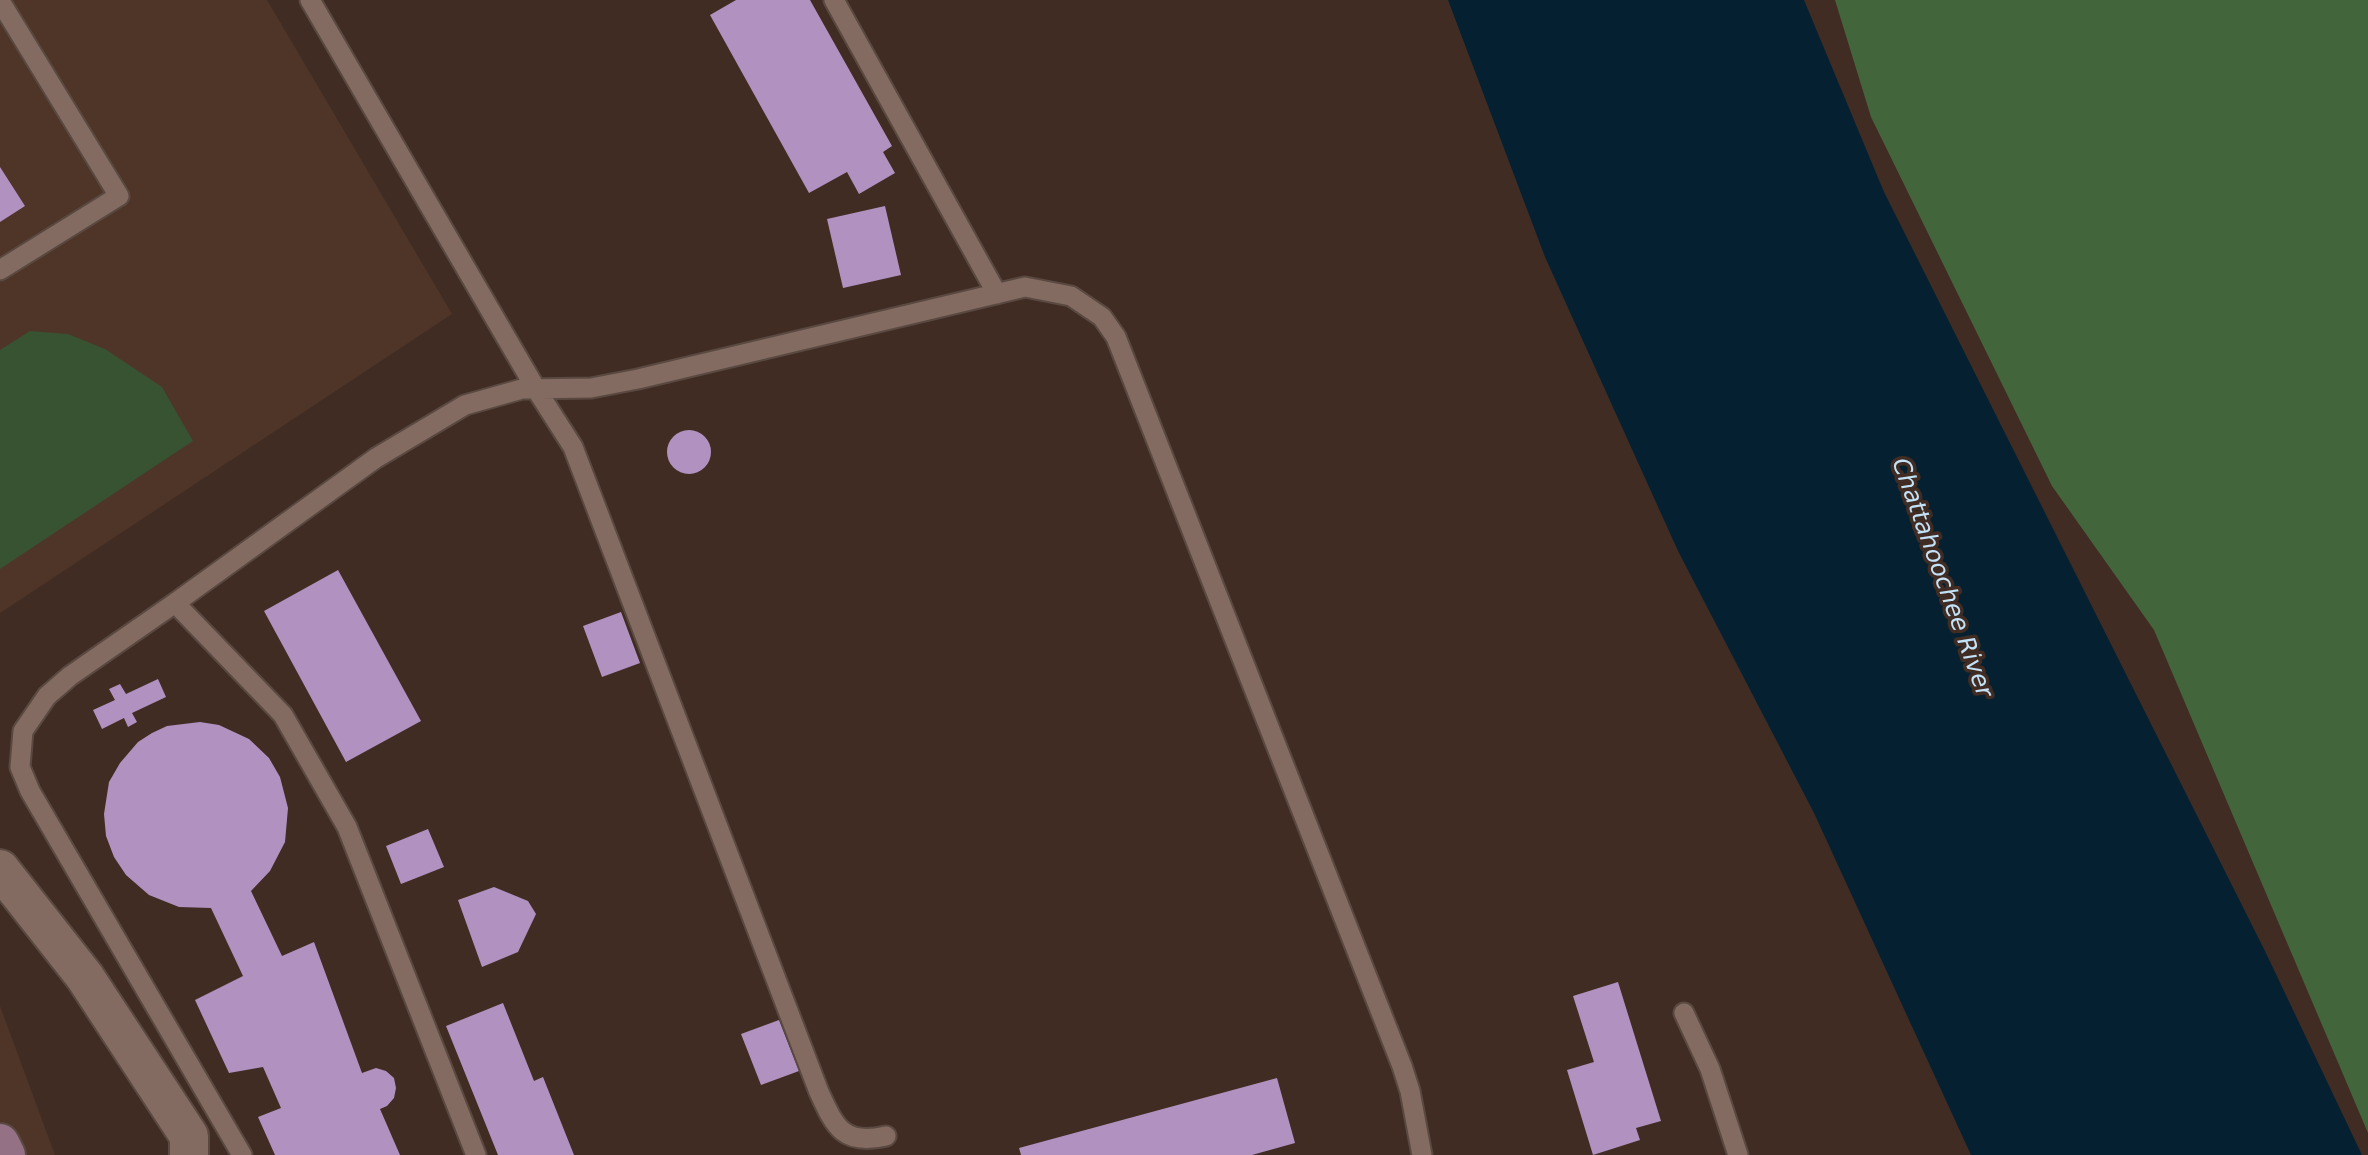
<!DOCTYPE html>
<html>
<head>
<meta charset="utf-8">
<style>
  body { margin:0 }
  canvas { display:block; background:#402c23 }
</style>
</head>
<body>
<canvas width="2368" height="1155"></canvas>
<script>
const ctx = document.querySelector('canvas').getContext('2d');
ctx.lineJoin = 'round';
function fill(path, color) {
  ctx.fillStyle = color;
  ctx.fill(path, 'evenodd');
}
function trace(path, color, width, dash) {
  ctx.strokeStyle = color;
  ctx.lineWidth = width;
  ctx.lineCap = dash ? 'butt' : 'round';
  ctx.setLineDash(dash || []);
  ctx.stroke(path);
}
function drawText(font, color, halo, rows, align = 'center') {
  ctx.font = font + ' "DejaVu Sans",sans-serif';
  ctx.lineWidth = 7;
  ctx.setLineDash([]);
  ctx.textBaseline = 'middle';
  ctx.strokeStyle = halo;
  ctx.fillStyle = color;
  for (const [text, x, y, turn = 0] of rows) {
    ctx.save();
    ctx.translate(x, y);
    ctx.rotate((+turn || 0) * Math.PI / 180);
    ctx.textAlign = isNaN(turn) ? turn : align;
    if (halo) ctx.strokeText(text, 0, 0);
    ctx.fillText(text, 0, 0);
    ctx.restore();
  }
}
fill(new Path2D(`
  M0,0H267L452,314L0,613Z
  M0,1006L55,1155H0Z`), '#4f3428');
fill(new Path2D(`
  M30,331L68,334L105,349L162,387L193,441L0,569V350Z`), '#375332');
fill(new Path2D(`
  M1835,0H2368V1133L2154,630L2052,486L1871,117Z`), '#42653c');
fill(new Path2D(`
  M1448,0H1804L1884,192L2265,951L2362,1155H1971L1814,813L1678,551L1545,257Z`), '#052131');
fill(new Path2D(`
  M736,0H810L892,146L883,152L895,173L859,194L847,172L809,193L710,15Z
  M0,167L25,206L0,222Z
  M885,206L901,275L843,288L827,219Z
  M667 452a22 22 0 1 1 44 0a22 22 0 1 1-44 0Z
  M338,570L421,721L346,762L264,611Z
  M621,612L640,663L602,677L583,626Z
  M158,679L166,697L132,713L137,722L128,727L124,718L102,729L93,710L115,700L109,689L120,684L126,694Z
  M200,722L219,725L249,739L269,758L280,777L288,808L285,842L270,871L251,891L282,956L314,942L362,1073L376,1068L386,1071L394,1078L396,1088L394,1098L387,1106L380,1109L400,1155H275L258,1117L281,1108L263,1067L229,1073L195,1000L243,976L211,908L179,907L149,895L126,875L114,857L106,836L104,814L109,782L120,763L138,742L152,733L167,726Z
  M428,829L444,867L401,884L386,846Z
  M494,887L528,901L536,914L518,952L482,967L458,900Z
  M1618,982L1661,1121L1636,1128L1640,1140L1593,1155L1567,1070L1594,1062L1573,996Z
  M503,1003L534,1081L543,1077L574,1155H498L446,1026Z
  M779,1020L799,1071L761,1085L741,1034Z
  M1277,1078L1295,1143L1252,1155H1021L1019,1148Z`), '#b191c0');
const lane = new Path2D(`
  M310,0L536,389L573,447L819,1092C835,1127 843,1146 886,1136
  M834,0L997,294
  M0,1L119,196L0,270
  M175,603L376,458L465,405L522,389L591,388L638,379L1025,287L1071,296L1102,317L1116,337L1402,1066L1410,1091L1422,1155
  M1684,1013L1710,1069L1738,1155
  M242,1155L30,791L20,767L23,731L47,696L70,676L175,603L283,715L347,827L476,1155`);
const street = new Path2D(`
  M0,869L85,977L189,1136V1155`);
const secondary = new Path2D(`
  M0,1143L6,1155`);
trace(lane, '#5a4941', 23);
trace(street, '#5a4941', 42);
trace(secondary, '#5a4941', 42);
trace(lane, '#836b61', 19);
trace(street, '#836b61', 38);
trace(secondary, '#947184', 38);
drawText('italic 24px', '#c4e2f7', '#402c23', [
  ["Chattahoochee River",1941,578,70]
]);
</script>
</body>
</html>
